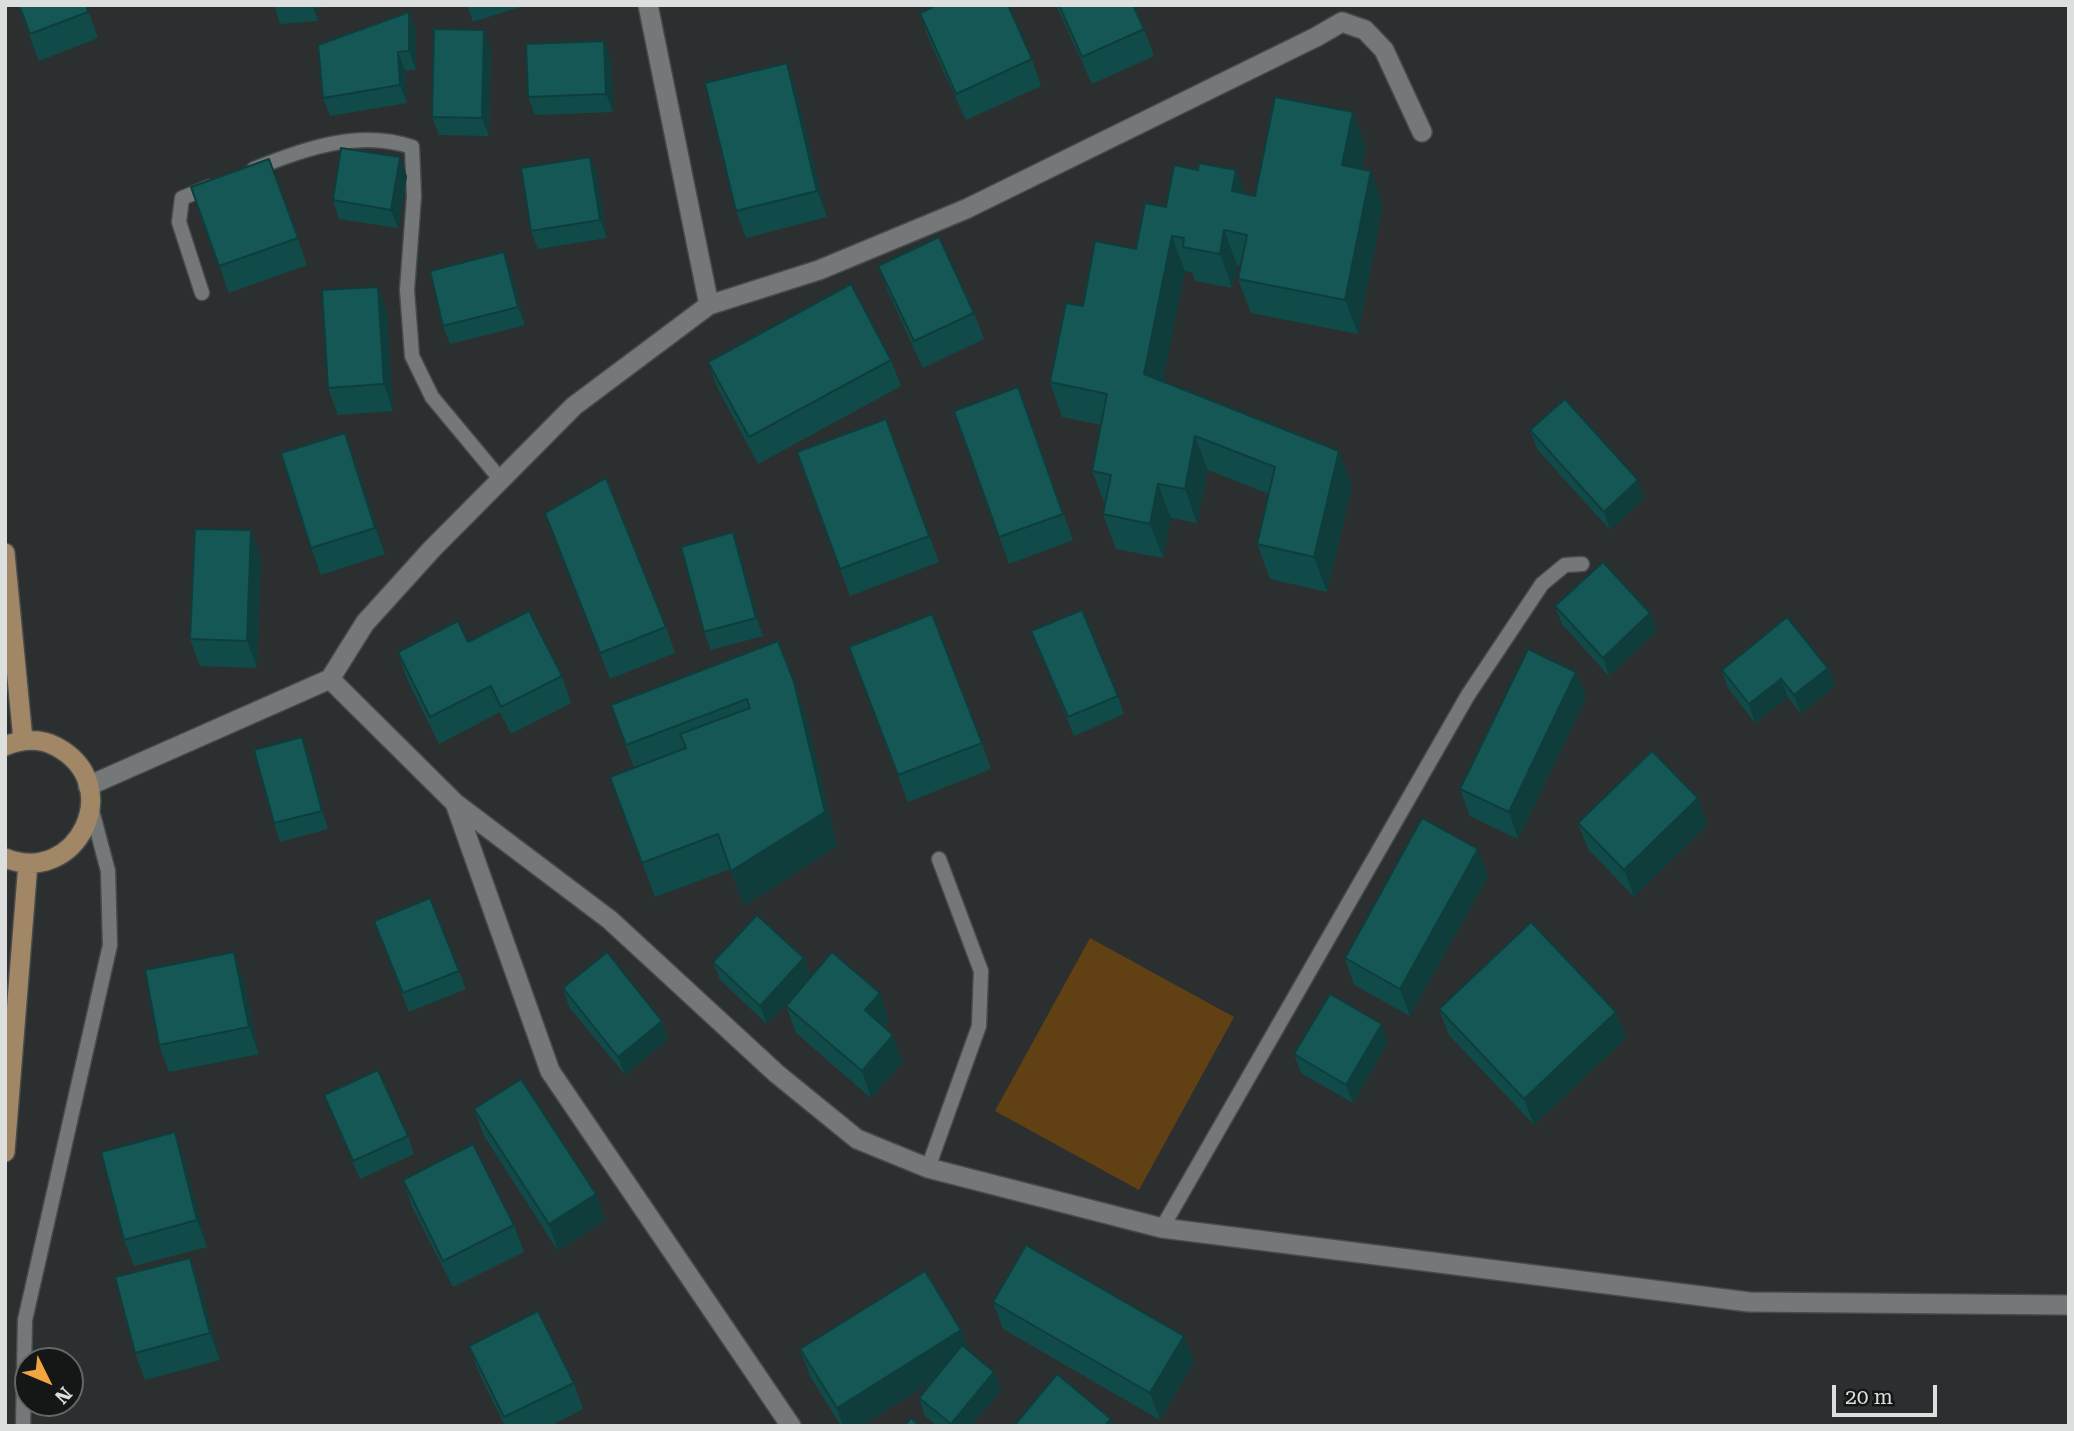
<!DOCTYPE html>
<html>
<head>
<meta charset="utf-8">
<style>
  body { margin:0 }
  #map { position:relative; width:2074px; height:1431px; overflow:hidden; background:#2c2f2f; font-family:"Roboto Serif",serif }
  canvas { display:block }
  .frame { position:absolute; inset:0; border:7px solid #dddfdf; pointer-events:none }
  .north { position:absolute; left:14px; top:1347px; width:70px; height:70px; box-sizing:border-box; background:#151717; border:2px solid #656767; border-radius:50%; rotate:133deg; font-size:19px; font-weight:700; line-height:28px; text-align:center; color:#dddfdf }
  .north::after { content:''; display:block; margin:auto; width:24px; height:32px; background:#f1a540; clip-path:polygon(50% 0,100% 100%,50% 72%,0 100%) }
  .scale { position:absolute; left:1832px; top:1385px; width:105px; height:32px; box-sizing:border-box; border:4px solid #dddfdf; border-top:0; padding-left:9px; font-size:21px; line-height:24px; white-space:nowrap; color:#dddfdf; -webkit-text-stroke:5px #151717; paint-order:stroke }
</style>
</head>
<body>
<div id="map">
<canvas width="2074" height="1431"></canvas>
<div class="frame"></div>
<div class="north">N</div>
<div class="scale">20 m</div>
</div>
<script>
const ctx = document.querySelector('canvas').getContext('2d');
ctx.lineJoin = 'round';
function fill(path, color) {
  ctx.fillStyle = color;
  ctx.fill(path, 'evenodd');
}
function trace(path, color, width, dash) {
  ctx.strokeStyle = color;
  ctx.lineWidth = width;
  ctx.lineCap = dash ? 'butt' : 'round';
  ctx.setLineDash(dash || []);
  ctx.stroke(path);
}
fill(new Path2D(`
  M1090,938L1234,1017L1139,1190L995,1111Z`), '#614013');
const service = new Path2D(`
  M254,169C303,149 359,129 412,147L414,196L407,290L412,356L432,397L501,480
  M202,293L179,222L182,198L209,187
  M928,1168L979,1026L981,971L939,859
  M1162,1228L1468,695L1542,584L1565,565L1582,564
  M23,1426L25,1320L110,945L108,871L91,807`);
const minor = new Path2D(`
  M648,5L709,305
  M330,679L455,803L610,920L777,1074L857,1139L928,1168L1162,1228L1749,1302L2069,1305
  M88,786L330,679L365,623L432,549L574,406L709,305L819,270L966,209L1316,37L1342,22L1365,30L1384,50L1422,132
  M455,803L550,1071L791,1426`);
const primary = new Path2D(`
  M5,553L23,740
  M5,746C22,739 41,738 57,747C127,785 77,887 5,858
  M5,1152L28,863`);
trace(service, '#484b4b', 17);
trace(minor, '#484b4b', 22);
trace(primary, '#484b4b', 22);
trace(service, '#757878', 14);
trace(minor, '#757878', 19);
trace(primary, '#a18766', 19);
fill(new Path2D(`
  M18,5H86L98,38L39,61Z
  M274,5H342L316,8L318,21L280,24Z
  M467,5H526L473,22Z
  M1056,5H1133L1144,29L1154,56L1092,84Z
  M920,13L1032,59L1041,86L966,120L929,40Z
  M416,30V70H405L407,103L330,116L323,98Z
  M491,48L489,136L439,135L432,117Z
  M611,59L613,112L535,115L528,97Z
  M787,63L796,90L827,217L746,238L736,211Z
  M1353,112L1366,147L1361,169L1383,205L1358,334L1251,313L1238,279L1241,266L1237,265L1232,288L1195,281L1192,272L1185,271L1162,381L1339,451L1352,486L1327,592L1270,579L1257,544L1269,494L1208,470L1197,523L1171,518L1163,558L1116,549L1103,514L1105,505L1092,471L1101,425L1062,417L1050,382L1083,306L1136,249L1166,207L1245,194L1255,196Z
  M590,157L597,175L607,238L538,249L531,231Z
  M269,159L307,265L229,293L191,187Z
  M407,176L398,228L339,219L333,200Z
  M504,252L511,271L525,325L450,344L443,326Z
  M878,266L974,313L984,339L923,368L888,292Z
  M378,287L387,313L393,411L338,415L328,388Z
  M891,360L901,386L758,464L718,389L708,362Z
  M1018,387L1073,540L1009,564L954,411Z
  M886,419L939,562L850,596L797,452Z
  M1530,430L1638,480L1644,498L1610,530L1537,449Z
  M355,460L385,554L321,575L311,548Z
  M545,513L666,627L675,653L610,679Z
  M733,532L739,550L763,636L711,650L704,632Z
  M261,557L257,668L200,666L190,639Z
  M1555,606L1650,613L1657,631L1609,676L1562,624Z
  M1031,631L1118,696L1124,714L1074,736Z
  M778,641L806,716L837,846L744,906L730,869L655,897L610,777L634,768L611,705Z
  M468,642L562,676L571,703L511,734L500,712L439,744L407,679L398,652Z
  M849,647L982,743L991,769L908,802Z
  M1828,668L1835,686L1801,714L1788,697L1755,723L1728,688L1722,670Z
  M1576,672L1586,698L1518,839L1470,816L1460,789Z
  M302,737L309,755L328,829L280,842L274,823Z
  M1698,798L1707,825L1634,897L1588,849L1578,823Z
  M1488,876L1410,1016L1354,985L1345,958Z
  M381,939L459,971L466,989L409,1012Z
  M804,958L811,977L767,1024L720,980L713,962Z
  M243,979L259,1054L169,1072L159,1045Z
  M563,988L662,1021L668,1039L625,1075L569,1007Z
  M786,1006L889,1020L884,1027L903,1062L871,1098L796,1033Z
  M1439,1009L1616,1012L1626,1038L1534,1125L1449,1035Z
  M1388,1042L1353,1103L1301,1073L1294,1054Z
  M324,1095L408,1136L414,1154L360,1179L331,1113Z
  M474,1109L596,1194L605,1220L558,1251L484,1136Z
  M175,1132L184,1159L207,1247L134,1266L124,1240Z
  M403,1180L514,1225L524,1252L453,1287L412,1207Z
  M190,1258L199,1284L220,1360L145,1380L135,1353Z
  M993,1302L1184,1336L1194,1362L1160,1420L1003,1329Z
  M961,1330L969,1351L994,1372L1001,1390L971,1426H937L925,1416L919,1398L933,1381L861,1426H841L810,1376L800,1349Z
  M469,1346L574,1383L583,1409L550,1426H505L479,1373Z`), '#114b49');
fill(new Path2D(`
  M312,5H316V8L318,21Z
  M409,12L416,30V70L409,51Z
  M484,30L491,48L489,136L482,118Z
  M604,41L611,59L613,112L606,94Z
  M398,52L405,70L407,103L400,85Z
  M787,63L796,90L827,217L817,191Z
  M1353,112L1366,147L1355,200L1342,165Z
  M400,157L407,176L398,228L391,210Z
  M590,157L597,175L607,238L600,220Z
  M1236,170L1249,204L1232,191Z
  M1371,171L1383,205L1358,334L1345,300Z
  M1224,230L1237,265L1232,288L1220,254Z
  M1172,236L1185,271L1157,409L1144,374Z
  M504,252L511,271L525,325L518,307Z
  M378,287L387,313L393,411L384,384Z
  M345,433L355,460L385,554L375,528Z
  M1195,436L1208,470L1197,523L1185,489Z
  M1339,451L1352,486L1327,592L1314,557Z
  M1638,480L1644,498L1610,530L1604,512Z
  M1158,484L1171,518L1163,558L1150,524Z
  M251,530L261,557L257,668L247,641Z
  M733,532L739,550L763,636L756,618Z
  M1650,613L1657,631L1609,676L1603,658Z
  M1828,668L1835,686L1801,714L1794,695Z
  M1576,672L1586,698L1518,839L1509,812Z
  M1781,679L1788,697L1755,723L1749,704Z
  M794,682L806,716L837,846L744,906L731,871Z
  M302,737L309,755L328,829L322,811Z
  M1698,798L1707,825L1634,897L1624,870Z
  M1478,849L1488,876L1410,1016L1400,989Z
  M234,952L243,979L259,1054L249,1027Z
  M804,958L811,977L767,1024L760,1006Z
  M880,993L889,1020L875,1037L865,1010Z
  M1616,1012L1626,1038L1534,1125L1524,1099Z
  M662,1021L668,1039L625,1075L618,1057Z
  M1382,1024L1388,1042L1353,1103L1346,1085Z
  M893,1035L903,1062L871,1098L862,1071Z
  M175,1132L184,1159L207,1247L197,1220Z
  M596,1194L605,1220L558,1251L549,1224Z
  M190,1258L199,1284L220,1360L210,1333Z
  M961,1330L971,1357L861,1426H843L837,1408Z
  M1184,1336L1194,1362L1160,1420L1150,1393Z
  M994,1372L1001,1390L971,1426H951V1424Z
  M1111,1419L1113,1426H1105Z`), '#0e3d3c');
const building = new Path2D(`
  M19,5H86L88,12L30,34Z
  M937,5H1008L1032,59L956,94L920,13Z
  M1059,5H1133L1144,29L1082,57Z
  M409,12V51L398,52L400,85L323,98L318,45Z
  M434,29L484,30L482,118L432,117Z
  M604,41L606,94L528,97L526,44Z
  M787,63L817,191L736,211L705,83Z
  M1275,97L1353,112L1342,165L1371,171L1345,300L1238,279L1247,235L1224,230L1220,254L1183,247L1184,238L1172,236L1144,374L1339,451L1314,557L1257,544L1275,467L1195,436L1185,489L1158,484L1150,524L1103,514L1111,475L1092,471L1107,394L1050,382L1066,303L1083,306L1095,241L1136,249L1145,203L1166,207L1174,165L1198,170L1199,163L1236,170L1232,191L1255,196Z
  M341,148L400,157L391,210L333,200Z
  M590,157L600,220L531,231L521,168Z
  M269,159L298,238L219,266L191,187Z
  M939,237L974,313L914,341L878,266Z
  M504,252L518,307L443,326L430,271Z
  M851,284L891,360L749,437L708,362Z
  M378,287L384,384L328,388L322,290Z
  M1018,387L1063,514L999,537L954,411Z
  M1565,399L1638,480L1604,512L1530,430Z
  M886,419L929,536L840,569L797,452Z
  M345,433L375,528L311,548L281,453Z
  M606,478L666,627L600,653L545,513Z
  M195,529L251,530L247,641L190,639Z
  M733,532L756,618L704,632L681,547Z
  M1603,562L1650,613L1603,658L1555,606Z
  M1082,610L1118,696L1068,717L1031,631Z
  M529,611L562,676L501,707L491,686L430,717L398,652L458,621L468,642Z
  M932,614L982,743L898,775L849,647Z
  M1787,617L1828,668L1794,695L1781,679L1749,704L1722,670Z
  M778,641L794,682L825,812L731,871L718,834L642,863L610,777L686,748L680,734L750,708L747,699L626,745L611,705Z
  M1528,649L1576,672L1509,812L1460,789Z
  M302,737L322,811L274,823L254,750Z
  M1652,751L1698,798L1624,870L1578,823Z
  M1422,818L1478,849L1400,989L1345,958Z
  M430,898L459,971L403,993L374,921Z
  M757,915L804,958L760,1006L713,962Z
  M1531,922L1616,1012L1524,1099L1439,1009Z
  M234,952L249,1027L159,1045L145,970Z
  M607,952L662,1021L618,1057L563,988Z
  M832,952L880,993L865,1010L893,1035L862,1071L786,1006Z
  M1330,994L1382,1024L1346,1085L1294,1054Z
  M378,1070L408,1136L353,1161L324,1095Z
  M521,1079L596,1194L549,1224L474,1109Z
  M175,1132L197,1220L124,1240L101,1152Z
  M473,1144L514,1225L443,1261L403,1180Z
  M1026,1245L1184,1336L1150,1393L993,1302Z
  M190,1258L210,1333L135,1353L115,1277Z
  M925,1271L961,1330L837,1408L800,1349Z
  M538,1311L574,1383L504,1417L469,1346Z
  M962,1345L994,1372L951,1424L919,1398Z
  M1057,1374L1111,1419L1105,1426H1014Z
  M911,1418L920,1426H905Z`);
fill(building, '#145755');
trace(building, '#0e3d3c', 2);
</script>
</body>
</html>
